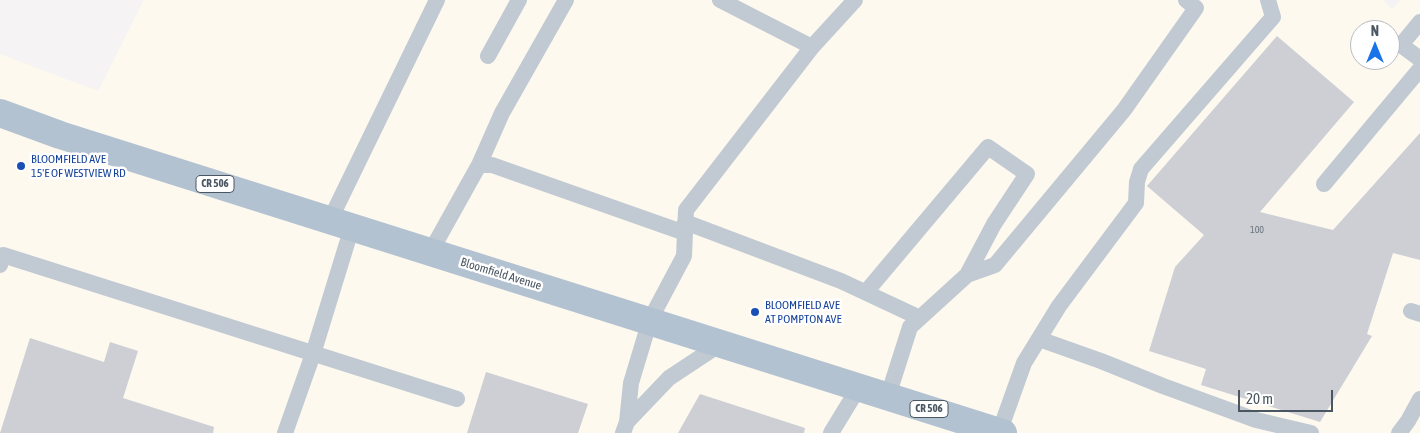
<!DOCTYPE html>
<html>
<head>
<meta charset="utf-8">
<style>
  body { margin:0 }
  #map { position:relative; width:1420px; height:433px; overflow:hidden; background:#f5f3f3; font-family:"Asap Condensed",sans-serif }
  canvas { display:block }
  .north { position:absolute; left:1350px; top:20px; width:50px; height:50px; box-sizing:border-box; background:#fff; border:1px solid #b7bbc0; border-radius:50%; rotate:0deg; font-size:14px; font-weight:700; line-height:20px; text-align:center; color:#4a5661 }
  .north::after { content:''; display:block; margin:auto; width:18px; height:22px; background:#1a73e8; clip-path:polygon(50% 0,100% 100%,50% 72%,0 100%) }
  .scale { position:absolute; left:1238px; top:390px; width:95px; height:22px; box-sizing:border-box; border:2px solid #4a5661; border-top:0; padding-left:6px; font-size:15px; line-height:18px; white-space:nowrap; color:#4a5661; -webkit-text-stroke:4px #fff; paint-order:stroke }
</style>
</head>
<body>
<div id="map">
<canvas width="1420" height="433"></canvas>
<div class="north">N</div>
<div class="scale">20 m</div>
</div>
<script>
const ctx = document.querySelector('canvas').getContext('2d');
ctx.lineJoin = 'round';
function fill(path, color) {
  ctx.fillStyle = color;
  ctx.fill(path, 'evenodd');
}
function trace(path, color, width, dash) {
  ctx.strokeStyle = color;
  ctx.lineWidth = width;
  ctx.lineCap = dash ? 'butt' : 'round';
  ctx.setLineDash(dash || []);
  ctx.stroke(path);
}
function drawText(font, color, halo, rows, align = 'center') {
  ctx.font = font + ' "Asap Condensed",sans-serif';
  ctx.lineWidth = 5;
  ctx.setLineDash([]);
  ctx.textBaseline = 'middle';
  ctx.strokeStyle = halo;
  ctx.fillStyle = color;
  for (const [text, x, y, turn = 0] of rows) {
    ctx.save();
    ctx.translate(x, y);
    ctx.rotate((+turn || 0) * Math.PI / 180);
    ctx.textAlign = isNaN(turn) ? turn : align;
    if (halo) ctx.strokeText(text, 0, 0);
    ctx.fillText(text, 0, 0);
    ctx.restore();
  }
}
fill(new Path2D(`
  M144,0H1383L1392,9L1401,0H1420V433H0V54L98,91ZM1360,30H1390V60H1360Z`), '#fdf9ef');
fill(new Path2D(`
  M1277,36L1354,102L1260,212L1333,230L1420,133V260L1393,253L1367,334L1372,336L1320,422L1201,385L1206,369L1149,351L1175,267L1204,235L1147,186Z
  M30,338L104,362L110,342L138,351L123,398L214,427L213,433H0Z
  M486,372L588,404L578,433H467Z
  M700,394L805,428L804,433H678Z`), '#cdcfd5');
trace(new Path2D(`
  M720,0L812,47
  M1420,22L1401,45L1420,59
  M488,56L519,0
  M479,165H492L685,233
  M1324,184L1420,69
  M330,220L437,0
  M685,222L841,281L920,318
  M431,251L479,165L502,113L566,0
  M0,265L3,255L457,399
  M866,292L988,147L1027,174L994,224L967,275
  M1411,311L1420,314
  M1039,339L1101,361L1163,386L1256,420L1311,433
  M888,396L910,327L967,275L995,265L1124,110L1196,8L1186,0
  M627,422L669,378L722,343
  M285,433L313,354L352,227
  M623,433L627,422L631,383L650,320L684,256L686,210L812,47L855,0
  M831,433L859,387
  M999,433L1024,363L1059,306L1136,203L1137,182L1141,169L1273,17L1268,0
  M1399,433L1408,421L1420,399`), '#c1cad2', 16);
trace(new Path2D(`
  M0,113L60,135L1003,433`), '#b3c2d1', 28);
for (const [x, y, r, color] of [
  [21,166,5,"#1a4fb4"],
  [755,312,5,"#1a4fb4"]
]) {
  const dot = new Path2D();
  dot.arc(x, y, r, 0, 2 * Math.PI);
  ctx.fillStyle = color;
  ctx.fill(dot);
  trace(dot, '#fff', 2);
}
drawText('10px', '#6b747e', null, [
  ["100",1257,230]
]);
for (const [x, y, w] of [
  [215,184,38],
  [929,409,38]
]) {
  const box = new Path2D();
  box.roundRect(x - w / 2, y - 8.5, w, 17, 4);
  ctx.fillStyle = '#fff';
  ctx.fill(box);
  trace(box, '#4a5661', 1);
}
drawText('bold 11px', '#4a5661', null, [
  ["CR 506",215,184],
  ["CR 506",929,409]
]);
drawText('12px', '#164399', '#fff', [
  ["BLOOMFIELD AVE",31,159],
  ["15'E OF WESTVIEW RD",31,173],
  ["BLOOMFIELD AVE",765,305],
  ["AT POMPTON AVE",765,319]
], 'left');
drawText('12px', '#4a5661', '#fff', [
  ["Bloomfield Avenue",501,274,17]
]);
</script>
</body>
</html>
